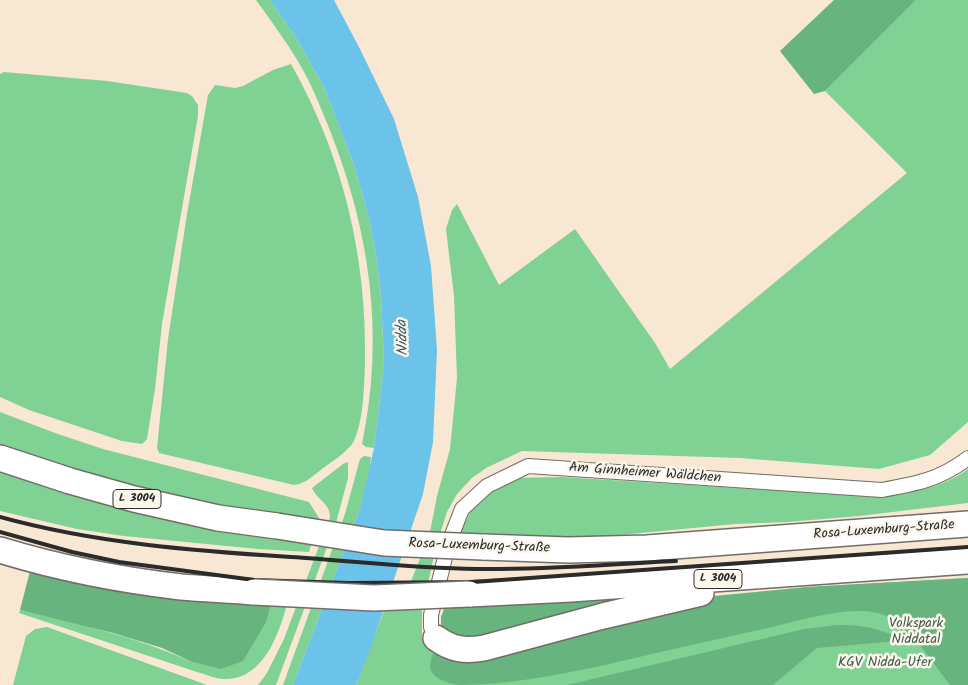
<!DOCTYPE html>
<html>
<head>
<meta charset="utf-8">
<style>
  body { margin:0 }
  canvas { display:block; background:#f7e7d3 }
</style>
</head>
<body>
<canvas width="968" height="685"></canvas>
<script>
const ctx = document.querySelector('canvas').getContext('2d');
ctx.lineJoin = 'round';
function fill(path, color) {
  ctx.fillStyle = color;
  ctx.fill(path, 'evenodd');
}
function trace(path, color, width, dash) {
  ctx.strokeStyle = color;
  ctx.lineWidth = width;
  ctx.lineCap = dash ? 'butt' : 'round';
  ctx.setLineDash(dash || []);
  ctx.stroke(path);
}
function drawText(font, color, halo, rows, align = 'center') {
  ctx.font = font + ' Kalam,sans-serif';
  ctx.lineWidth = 5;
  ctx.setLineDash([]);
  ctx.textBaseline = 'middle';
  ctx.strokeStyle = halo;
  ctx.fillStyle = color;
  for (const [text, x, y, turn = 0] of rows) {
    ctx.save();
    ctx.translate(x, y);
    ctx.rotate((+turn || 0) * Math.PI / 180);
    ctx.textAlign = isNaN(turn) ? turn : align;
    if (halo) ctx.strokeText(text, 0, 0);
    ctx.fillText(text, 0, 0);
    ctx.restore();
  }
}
fill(new Path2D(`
  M256,0H270L297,39L324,87L354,165L369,218L377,261L381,296L384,364L374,448L366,447L362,444C385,335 370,231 329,128C320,106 311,83 299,63C286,41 271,21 256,0Z
  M916,0H968V422L930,455L879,469L740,458L522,451L486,468L472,478L457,494L447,512L440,534L430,532L437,496L450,449L457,378L454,296L446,229L452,210L457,204L499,285L575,229L655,343L670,369L907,173L825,91Z
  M291,64C343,156 367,257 365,362C364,387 364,418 354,441C349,450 335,460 326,466C316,473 306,484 294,485L159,453L157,448L168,339L187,214L208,95L215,85L235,88L243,86L273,70Z
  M4,72L107,81L187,93L192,96L198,105V116L162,324L155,389L147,439L142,444L122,441L29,410L0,397V74Z
  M0,412L55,433L103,449L309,502L319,518L309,552L258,549L124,536L77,529L0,511V467L181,501L0,448Z
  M364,456L371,457L369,473L360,509L293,685H283L345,514L360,459Z
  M348,462V478L336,523L276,685H258L267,673L284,639L330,517C330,503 317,500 312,488L343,464Z
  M968,469V503L859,516L788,522L735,524L620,535L536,539L459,534L472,508L485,495L512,478L562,477L882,497C913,492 942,488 968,469Z
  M421,556H434L422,611V637L429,644L807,587L968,578V685H356L385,608L400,609Z
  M271,604H287C279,635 262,681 224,679C215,679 205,674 197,672L19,613L20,610C77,623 136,637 190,661Z
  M47,627L207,685H13L26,636L35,629Z`), '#80d294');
fill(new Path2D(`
  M834,0H916L825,91L814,94L780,51Z
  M30,571C110,586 189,606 271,604L266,622L243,661L221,669L190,661L162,648L113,633L20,610Z
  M968,578V685H950C933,663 912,629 886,616C859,602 797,621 768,628C713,640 659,652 605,665C558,675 508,685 459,685C449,684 430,678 430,666C430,663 432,658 432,655L442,652L704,597L807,587Z
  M654,595L464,647L441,631V617L444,609L472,605Z
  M837,625C861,625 875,627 897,637L898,641L817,648L773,685H567L804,629Z`), '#68b47e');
fill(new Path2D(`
  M270,0H334L360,49L394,119L418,197L431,266L437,350L433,442L423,494L371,647L356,685H293L360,509L374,448L384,364L381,296L377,261L369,218L354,165L324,87L297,39Z`), '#6cc3e9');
const street = new Path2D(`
  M436,638L431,627V615L448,545L462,509L487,486L528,466L882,490C916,484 939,480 968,458`);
const highway = new Path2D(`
  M0,458L70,481L134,499L218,518L277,526
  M483,547L568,550L647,548L968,524
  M0,550C59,568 120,580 181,587C205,589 230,590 254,592
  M469,594L571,589L968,561
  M436,638C452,650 465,651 484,648L603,616L701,593`);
trace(street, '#726d66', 16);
trace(highway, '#726d66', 28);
trace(street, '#fff', 14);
trace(highway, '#fff', 25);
trace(new Path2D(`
  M0,517C94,543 194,551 291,557C353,561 414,568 476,569C543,570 610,564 676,561
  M0,532L72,552L119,562L254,580L348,583L473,582L968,547`), '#2b2b2b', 4);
const highwayBridge = new Path2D(`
  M277,526L384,543L483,547
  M254,592L374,598L469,594`);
trace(highwayBridge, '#726d66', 28, []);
trace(highwayBridge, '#fff', 25);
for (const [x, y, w] of [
  [137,499,48],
  [718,579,48]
]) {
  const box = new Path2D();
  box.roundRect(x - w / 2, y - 9.5, w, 19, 4);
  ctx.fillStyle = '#fbf7ec';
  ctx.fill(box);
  trace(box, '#2b2b2b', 1);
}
drawText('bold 12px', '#2b2b2b', null, [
  ["L 3004",137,499],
  ["L 3004",718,579]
]);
drawText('14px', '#2b2b2b', '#fbf7ec', [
  ["Am Ginnheimer Wäldchen",645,474,4],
  ["Rosa-Luxemburg-Straße",884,531,-4],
  ["Rosa-Luxemburg-Straße",479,547,2]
]);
drawText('14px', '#445d4a', '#fbf7ec', [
  ["Volkspark",916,625],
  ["Niddatal",916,641],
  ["KGV Nidda-Ufer",885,664]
]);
drawText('italic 15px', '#3e5964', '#fbf7ec', [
  ["Nidda",404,338,-92]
]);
</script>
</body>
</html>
